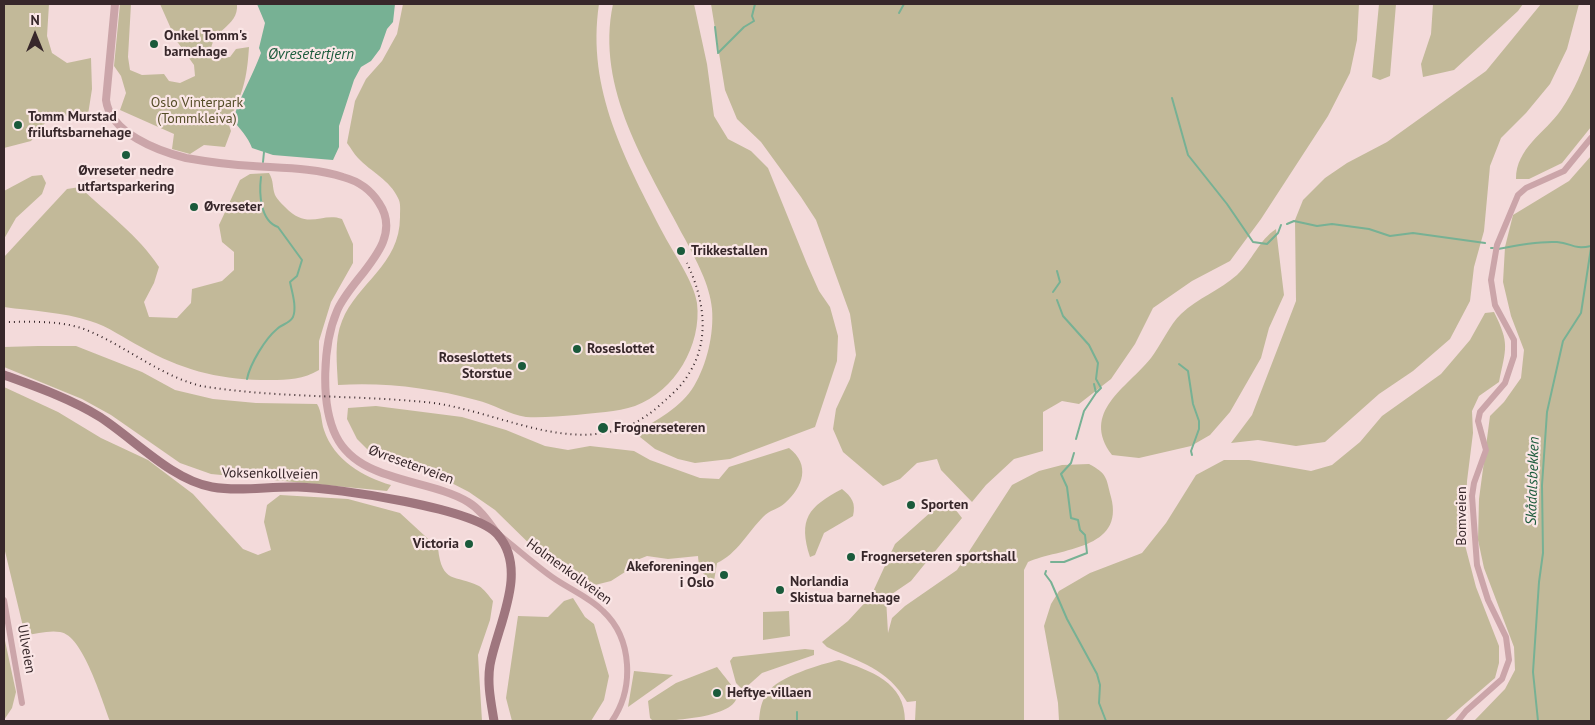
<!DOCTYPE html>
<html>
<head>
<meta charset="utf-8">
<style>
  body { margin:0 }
  #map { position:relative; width:1595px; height:725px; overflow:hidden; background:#f3dada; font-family:"PT Sans",sans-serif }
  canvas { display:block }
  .frame { position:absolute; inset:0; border:5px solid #37272a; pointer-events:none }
  .north { position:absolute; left:10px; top:10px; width:50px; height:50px; -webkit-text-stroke:4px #fae6e6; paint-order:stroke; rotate:0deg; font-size:14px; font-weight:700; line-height:20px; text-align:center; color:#37272a }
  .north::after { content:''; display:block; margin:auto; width:18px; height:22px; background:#37272a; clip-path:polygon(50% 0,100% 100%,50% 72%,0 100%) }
</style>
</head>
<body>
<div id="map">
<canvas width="1595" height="725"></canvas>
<div class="frame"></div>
<div class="north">N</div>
</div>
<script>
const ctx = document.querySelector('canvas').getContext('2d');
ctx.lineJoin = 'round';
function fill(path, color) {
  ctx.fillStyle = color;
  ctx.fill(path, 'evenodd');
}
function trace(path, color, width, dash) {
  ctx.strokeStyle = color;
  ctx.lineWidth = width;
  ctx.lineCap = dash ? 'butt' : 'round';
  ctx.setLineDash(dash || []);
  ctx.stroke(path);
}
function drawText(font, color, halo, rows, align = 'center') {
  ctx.font = font + ' "PT Sans",sans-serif';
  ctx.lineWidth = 4.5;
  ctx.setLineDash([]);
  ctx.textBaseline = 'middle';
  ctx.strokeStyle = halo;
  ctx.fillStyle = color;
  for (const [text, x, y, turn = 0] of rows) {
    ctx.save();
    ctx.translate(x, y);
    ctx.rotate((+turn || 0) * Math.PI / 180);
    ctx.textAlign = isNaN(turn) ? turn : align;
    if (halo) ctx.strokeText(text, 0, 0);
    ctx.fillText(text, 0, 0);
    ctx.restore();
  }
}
fill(new Path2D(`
  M4,4H49L47,36L52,53L67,63L91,58L92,89L87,121L63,115L45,123L31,141L4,148Z
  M120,4H131L128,57L130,70L142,75L164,74L169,81L180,83L195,76L194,65L176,40L160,4H237C239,28 209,29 211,54L216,58L230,57L236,49L249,47C247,79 243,94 228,122L231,131L225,147L204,145L190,154L172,149L174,134L120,110L126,93L121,76L114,66Z
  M403,4H599C586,90 626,161 664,235C674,254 694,282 697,303C702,345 675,391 635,406C617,412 594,413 576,415C560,416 542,418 526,417C510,415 493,404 476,400C432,388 384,382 338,385C337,364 334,340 342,321C357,283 400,265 400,217C400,210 401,203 398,198C390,180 371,172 358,158C354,154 351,148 347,143L355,101L366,79L382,61L397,34Z
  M613,4H694L707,64L714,116L728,139L751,151L768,168L807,264L819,291L830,307L838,336L837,361L815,427L730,459L695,463L678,459L655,449L635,433C655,421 682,407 694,386C707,364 714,334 712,309C710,285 696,260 685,239C647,166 595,89 613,4Z
  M711,4H1359L1357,40L1350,73L1328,116L1261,219L1230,261L1192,281L1153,308L1135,344L1111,379L1079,404L1062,401L1043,412V451L1014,459L986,485L972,502L941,470L937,459L917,463L900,479L883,486L843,452L833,429L836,409L850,379L856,355L850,314L816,220L801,197L761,142L737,119L725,90Z
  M1379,4H1396L1390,76L1380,80L1372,77Z
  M1433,4H1523L1518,11L1454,70L1423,77L1421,64L1431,34Z
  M1541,4H1579L1567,49L1550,84L1526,113L1501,138L1490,166L1484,231L1474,267L1470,301L1450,339L1413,371L1379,394L1325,442L1296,446L1258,440L1231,443L1252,415L1296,301L1295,220L1303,200L1325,178L1347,163L1387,142L1486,71Z
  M1591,47V127L1562,163L1529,179H1516C1516,148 1545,133 1561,110C1575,90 1583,69 1591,47Z
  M1591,156V721H1474L1505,689L1515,670L1514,647L1484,568L1478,540L1479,499L1490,416L1504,402L1521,378L1524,350L1511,316L1503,282L1505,247L1513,215L1569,181Z
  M269,173C274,181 272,187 275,195C277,199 282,204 285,207C308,231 321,212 342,219L353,244V263L331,302L319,341V370C301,381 282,380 261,380C216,379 180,369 141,347C125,339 108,326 90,321C63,312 32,311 4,307V257L67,189L80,187C108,214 138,235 159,267L154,283L144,302L149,317L177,318L191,303L192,289L222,281L234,270V252L222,242L219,225L240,180L250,174Z
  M42,175L46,183L42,194L16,218L4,239V191L32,176Z
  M1276,229L1284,295L1269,328L1261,358L1230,412L1210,435L1191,446L1139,458L1112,455C1080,412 1127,388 1151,358C1161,345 1170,324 1181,314C1198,298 1220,290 1237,275C1252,261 1259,240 1276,229Z
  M1494,312C1510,344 1506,348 1499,382L1479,396L1472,411L1473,433L1467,481L1465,545L1476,587L1499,646V663L1495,678L1445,721H1059L1058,703L1044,626L1051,604L1059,591L1090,573L1142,553L1166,523L1196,475L1224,460H1249L1311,471L1332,465L1360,442L1382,416L1441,374L1470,340L1485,313Z
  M38,346H76L142,372L175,390L213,399L256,403L317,404C322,412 321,421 324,430C334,460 363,477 391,485L387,491L211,474L180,463L111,415L82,399L4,367V347Z
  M4,387L58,412L101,438L148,460L193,494L243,549L258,555L271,550L264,522L267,505L280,495L348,499L400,513L438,548C442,585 455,574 479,586C484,589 489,596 493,601L490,620L478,655L482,721H110C102,701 83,635 60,632C49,630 36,634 25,635L4,547Z
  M376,406L462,417L506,430L545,446L568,450L590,446L634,451L650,460L700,478L719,479L729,467L789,448C811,465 803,487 785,503C779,509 769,510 763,517C748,532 737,554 717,563L714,581C702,575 699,570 698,556L668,559L647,556L632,562L625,572L611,581L595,585L548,562L495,510L469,492L440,477L373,455L357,439L347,419L348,408Z
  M1089,464C1108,474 1106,478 1111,497C1125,550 1060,548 1028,562L1024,570V721H915L916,701L907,702C887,668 861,663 827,647L822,642L848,621L871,596L895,544L941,503L955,509L962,518L911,581L886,598L888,633L892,618L905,606L957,570L1012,485L1039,471L1062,465Z
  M842,489C852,497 856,503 853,516L824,533L815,555L810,557C798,519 808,507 842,489Z
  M573,598L585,617L594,624L609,676L604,700L591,721H512L506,698L518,616L548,617L564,601Z
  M789,611L790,636L763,640V612Z
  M4,636L16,692L12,708L4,720Z
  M805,649L814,650V655L762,673L743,690L736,683L730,661L733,657Z
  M839,660C871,671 905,682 905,721H759C760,710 761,701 768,692C778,677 821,664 839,660Z
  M717,667C721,672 737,691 737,695C737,718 669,721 653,721L650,718L648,701L676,683Z
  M634,671L673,675L628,707Z`), '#c2b999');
fill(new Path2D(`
  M257,4H395L393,22L387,29L380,49L371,61L361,67L354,80L339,126V147L333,160L273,155L252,148C248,137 240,129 233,120C240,96 252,77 261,53L259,48L265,23Z`), '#77b194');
trace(new Path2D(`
  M899,13L904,4
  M715,27L718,52
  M718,53L744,27L754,21L752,16L755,4
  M1172,98L1188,155L1227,204L1253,242L1267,244L1278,233L1281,225
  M263,162L264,152
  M1287,224L1294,221L1317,226L1332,224L1369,229L1390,236L1413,233L1485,243
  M1491,248H1493
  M1498,249C1517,245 1537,241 1557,242C1572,243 1573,250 1591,246
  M1053,292L1060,282L1057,271
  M1057,300L1063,316L1089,345L1098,363L1096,379L1101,388L1096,393
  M1179,364L1188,371L1193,404L1199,421V429L1191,451L1192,455
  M247,379C250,364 265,339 277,329C282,324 289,324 293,317C297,307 292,292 290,282L297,276L302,260L278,227C260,221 259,193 261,177
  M1076,439L1084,411L1096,393L1094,384
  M1051,562H1064L1087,553L1085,535L1080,530L1078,520L1071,518L1067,487L1061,474L1071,463L1074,453
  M1046,571L1045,574L1051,582L1067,619L1097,674L1100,685L1099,703L1106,721
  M797,721V712
  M1538,721L1533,672L1539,582L1543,553L1542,485L1547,412L1563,341L1581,313L1591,248`), '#77b194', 2);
trace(new Path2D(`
  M501,536C518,550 535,565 552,577C569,589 589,597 603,611C633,639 634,689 612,721
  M4,600L22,703
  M1458,721L1466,711L1502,679L1509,660L1506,637L1488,600L1477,565L1472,496L1474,483L1486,450L1478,421L1480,412L1505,383L1514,356V340L1495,305L1491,280L1497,245L1518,195L1526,188L1564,171L1591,138`), '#cba5a9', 6);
trace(new Path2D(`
  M115,4L106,100C110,133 158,151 186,158C209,162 231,165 253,166C283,168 315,168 343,177C358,181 371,190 379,203C406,243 351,277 337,311C323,344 320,403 336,436C359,483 428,478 468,502C480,509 488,521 496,532`), '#cba5a9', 8);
trace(new Path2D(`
  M4,375C37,387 71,399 100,417C134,439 172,480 212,487C240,492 270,486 298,487C336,488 476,508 498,535C529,571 497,626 490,665C487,684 491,702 494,721`), '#9f767e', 9);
trace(new Path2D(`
  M4,322C30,322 59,320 84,329C125,345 158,375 201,386C275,398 351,395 425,402C502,409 589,470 660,405C670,396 681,387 688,375C711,340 704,299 687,263`), '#37272a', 2, [1, 4]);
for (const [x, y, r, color] of [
  [154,44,5,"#1a5a3b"],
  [18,125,5,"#1a5a3b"],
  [126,155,5,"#1a5a3b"],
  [194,207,5,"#1a5a3b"],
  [681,251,5,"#1a5a3b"],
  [577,349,5,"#1a5a3b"],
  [522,366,5,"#1a5a3b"],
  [603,428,6,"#1a5a3b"],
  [911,505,5,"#1a5a3b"],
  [469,544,5,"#1a5a3b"],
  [851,557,5,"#1a5a3b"],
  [724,575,5,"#1a5a3b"],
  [780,590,5,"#1a5a3b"],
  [717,693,5,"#1a5a3b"]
]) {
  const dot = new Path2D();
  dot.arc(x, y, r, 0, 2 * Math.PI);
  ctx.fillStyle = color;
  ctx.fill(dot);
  trace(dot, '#fae6e6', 2);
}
drawText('bold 14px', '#37272a', '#fae6e6', [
  ["Onkel Tomm's",164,36],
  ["barnehage",164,52],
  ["Tomm Murstad",28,117],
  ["friluftsbarnehage",28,133],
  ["Øvreseter nedre",126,171,"center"],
  ["utfartsparkering",126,187,"center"],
  ["Øvreseter",204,207],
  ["Trikkestallen",691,251],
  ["Roseslottet",587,349],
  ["Roseslottets",512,358,"right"],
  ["Storstue",512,374,"right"],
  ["Frognerseteren",614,428],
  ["Sporten",921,505],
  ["Victoria",459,544,"right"],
  ["Frognerseteren sportshall",861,557],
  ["Akeforeningen",714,567,"right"],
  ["i Oslo",714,583,"right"],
  ["Norlandia",790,582],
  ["Skistua barnehage",790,598],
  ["Heftye-villaen",727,693]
], 'left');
drawText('14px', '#564e29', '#fae6e6', [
  ["Oslo Vinterpark",197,103],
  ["(Tommkleiva)",197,119]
]);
drawText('14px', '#37272a', '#fae6e6', [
  ["Øvreseterveien",411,465,20],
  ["Voksenkollveien",270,474,1],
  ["Bomveien",1462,516,-90],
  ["Holmenkollveien",569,572,36],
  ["Ullveien",26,649,80]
]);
drawText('italic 15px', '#1a5a3b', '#fae6e6', [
  ["Øvresetertjern",311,55],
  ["Skådalsbekken",1533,481,-88]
]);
</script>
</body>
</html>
